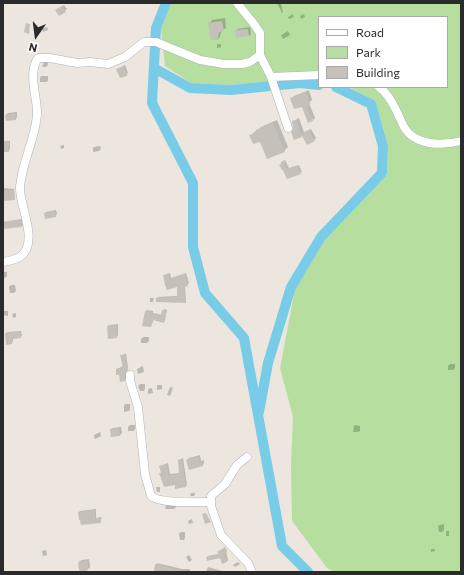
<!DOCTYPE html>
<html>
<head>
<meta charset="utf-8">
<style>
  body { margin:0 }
  #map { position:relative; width:464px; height:575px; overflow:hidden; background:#ece6df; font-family:Commissioner,sans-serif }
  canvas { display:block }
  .frame { position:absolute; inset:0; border:4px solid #2b2b2b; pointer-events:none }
  .legend { position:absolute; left:318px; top:16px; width:130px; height:72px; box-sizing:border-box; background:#fff; border:1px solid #aaa; margin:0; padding:5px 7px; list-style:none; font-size:12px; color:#2b2b2b }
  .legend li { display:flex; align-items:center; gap:8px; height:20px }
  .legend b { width:20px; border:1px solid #aaa }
  .north { position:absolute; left:16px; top:16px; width:40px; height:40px; -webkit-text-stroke:3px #fff; paint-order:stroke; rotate:194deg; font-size:11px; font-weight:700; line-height:16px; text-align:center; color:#2b2b2b }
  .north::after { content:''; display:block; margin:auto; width:14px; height:18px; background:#2b2b2b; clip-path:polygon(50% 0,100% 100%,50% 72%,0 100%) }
</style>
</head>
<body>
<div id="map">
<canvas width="464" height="575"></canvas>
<div class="frame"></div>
<ul class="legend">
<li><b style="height:5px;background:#fff"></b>Road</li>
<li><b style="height:11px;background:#b6df9f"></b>Park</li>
<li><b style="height:11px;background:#c5c0ba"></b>Building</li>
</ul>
<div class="north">N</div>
</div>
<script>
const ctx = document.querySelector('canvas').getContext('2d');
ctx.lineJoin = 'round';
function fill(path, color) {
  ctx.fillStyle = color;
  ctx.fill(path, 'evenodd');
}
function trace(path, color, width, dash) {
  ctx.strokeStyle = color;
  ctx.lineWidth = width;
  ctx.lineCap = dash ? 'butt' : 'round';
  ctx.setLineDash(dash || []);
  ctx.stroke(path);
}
fill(new Path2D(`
  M171,3H461V572H334L327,568L292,521L291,465L293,417L280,368L295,289L325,240L387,175L388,145L375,101L349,87H447V17H319V80L300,78L231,85L191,83L165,66L161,29Z`), '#b6df9f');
fill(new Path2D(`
  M277,3H281L283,13H282Z
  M64,5L67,9L59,15L58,9Z
  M293,14L294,17L289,19L288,17Z
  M304,14L305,17L301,19L300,16Z
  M225,18L226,28L221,31L220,37L218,39L210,23L212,20Z
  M47,27L48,30L43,32L42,29Z
  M250,27L251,34L249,36L236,31L237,29Z
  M288,31L290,35L283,39L281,35Z
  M217,44H221V47L217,48Z
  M44,62H48V65L46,67H42Z
  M125,65L128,73L126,75L118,69Z
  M41,76H48V81L46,82H40V78Z
  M309,90L312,100L309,103L315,118L313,120L302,105L292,98L294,96Z
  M17,112V117L16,119L6,115L8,113Z
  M299,118L304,132L311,129L316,138L314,140L303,135L301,136L294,129L293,121Z
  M277,120L288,147L284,151L251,135L261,127Z
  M5,141H10V149L8,151L3,143Z
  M64,145V148L61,149L60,146Z
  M100,146L101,149L99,151L93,152V148L94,147Z
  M285,160L289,168L299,165L302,172L287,178L282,162Z
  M3,188L14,189L15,198L14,199L3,200Z
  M56,210L57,214L55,216L45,213L46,212Z
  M22,219L23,225L22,226L3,228V222Z
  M3,272H7V276L5,278H3Z
  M170,273L171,278L186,273L189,283L185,286L186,301L185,302L157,298L158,297L178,296V286L164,275Z
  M11,285H15L16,291L14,293H10L9,287Z
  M150,298H154L153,302H150Z
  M164,309L167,310L165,320L164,322L154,319L151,326L146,311L147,310L153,311V313L162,315Z
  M4,311H8V316L3,315Z
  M16,313V317L13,318L12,314Z
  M118,324V335L117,337L108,326L110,325Z
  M21,331L22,336L20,337L13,338V341L12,343L6,334L7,332Z
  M143,337H149V341L147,343H141V339Z
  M126,353L128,368L126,372V379L124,380L117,369L123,366L122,356Z
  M450,364H455V368L453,370H448V366Z
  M143,366L144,372L138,374L137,369Z
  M140,384H145V389L144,391H140L138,386Z
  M157,385H162V389L157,390Z
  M170,387L173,388L170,396L167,395Z
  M152,388L153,393L148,394V389Z
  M125,404H130V410L128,411L124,412V406Z
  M130,425H135V429L134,431H128V427Z
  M355,425L360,426V431L358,432H353L354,426Z
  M121,427L122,433L120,435L112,436L111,429L113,428Z
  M100,432L101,436L95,439L94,435Z
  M200,455L201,461L204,460V463L203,465L187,460L189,458Z
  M183,458L187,485L185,487L175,484L162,472L160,466L168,463L170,474L180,473L179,460Z
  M156,487H160V492H157Z
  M191,493H195V494L194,496H190Z
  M167,505L176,506V507L174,509H166L165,507Z
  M96,509V518L102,517L100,522L79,512L80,511Z
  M192,519L193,523L189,524L188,521Z
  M444,524V530L442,532H439L438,526L440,525Z
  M446,531H449V536H446Z
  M181,532H185V538L184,540H180L179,534Z
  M225,547L227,551L226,552L228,560L227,561L223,563L221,557H207L208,556L219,554L220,551Z
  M431,549H435V551L431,552Z
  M46,550L47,555L43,556L42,551Z
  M189,555L192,560L189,562L186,557Z
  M89,559L90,567L85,572H81L80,561L82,560Z
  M238,562L240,564L235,567L233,565Z
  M157,563L182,569H190V572H166L156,565Z
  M208,567L226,572H206Z`), '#0003');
trace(new Path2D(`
  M166,3L156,28L152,103L193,183V247L205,293L244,338L282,546L308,572
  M154,68L190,88L231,90L300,83L319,85
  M259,412L268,363L291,287L321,237L382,173L383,146L371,104L336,87`), '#78cce7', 10);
fill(new Path2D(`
  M62,6L66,12L59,16L55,10Z
  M222,21L224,31L219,32L218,40H211L208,23Z
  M26,23L30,24L29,34L24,32Z
  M248,29L249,36L236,38L235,30Z
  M124,66L127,76L120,78L116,69Z
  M306,92L310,104L306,105L313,121L308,123L302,107L294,109L290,98Z
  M15,113L16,120L6,121L5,115Z
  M296,120L302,137L294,140L291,132L293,129L292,121Z
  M273,123L285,152L267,159L260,142L253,144L249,135L257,133L256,130Z
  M309,130L315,141L307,145L301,134Z
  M3,142H9V152H3Z
  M284,161L287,169L298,166L301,174L287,179L283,170H282L279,165L281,164V162Z
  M3,190H13L15,200L3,201Z
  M55,211L56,217L45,219L44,213Z
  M21,220L22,227L3,229V222Z
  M169,274L170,279L184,274L188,286L184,287L186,303L156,302V298L177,297V287L167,290L165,285L163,275Z
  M162,310L166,311L164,323L153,320L151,327L142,326L145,311L152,312V314L161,316Z
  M116,325L117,338L108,339L107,326Z
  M11,332H20L21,338L12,339V344L6,345L5,333Z
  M125,354L128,370L125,375V381L120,382L119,375H116V369L123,367L120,355Z
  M119,428L120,436L111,437L110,429Z
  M198,456L200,462L202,461L203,466L189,470L186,460Z
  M182,459L186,487L175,489V485L164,487L159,473H161L159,466L166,464L169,475L179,474L178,460Z
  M95,510V518H101V523L81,525L80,520H79L78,512Z
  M206,513L211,522L205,524L202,514Z
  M224,548L227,553L224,554L227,562L222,564L220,558L207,561L206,557L219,554L217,552Z
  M79,561H88V570H86V572H80V570L79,571L78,563H79Z
  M155,564L179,570V572H154Z`), '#c5c0ba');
const minor = new Path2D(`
  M237,3L254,24L260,33V55L271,77L288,128
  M271,77L319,75
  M379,87C392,97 397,113 404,127C415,146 442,146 461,141
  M3,262C9,261 15,260 20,257C40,242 19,206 20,187C22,162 35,140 37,115C38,98 27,74 38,58H50L77,63L90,62L108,64L125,57L144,42H156L200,60L224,64H242L250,62L260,55
  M130,375V381L138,407L145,474L151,496C160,504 198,502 211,502
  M247,457L237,465L225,484L211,496V506L221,535L248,563L252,572`);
trace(minor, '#afb1bb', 9);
trace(minor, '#fff', 8);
</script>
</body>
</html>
